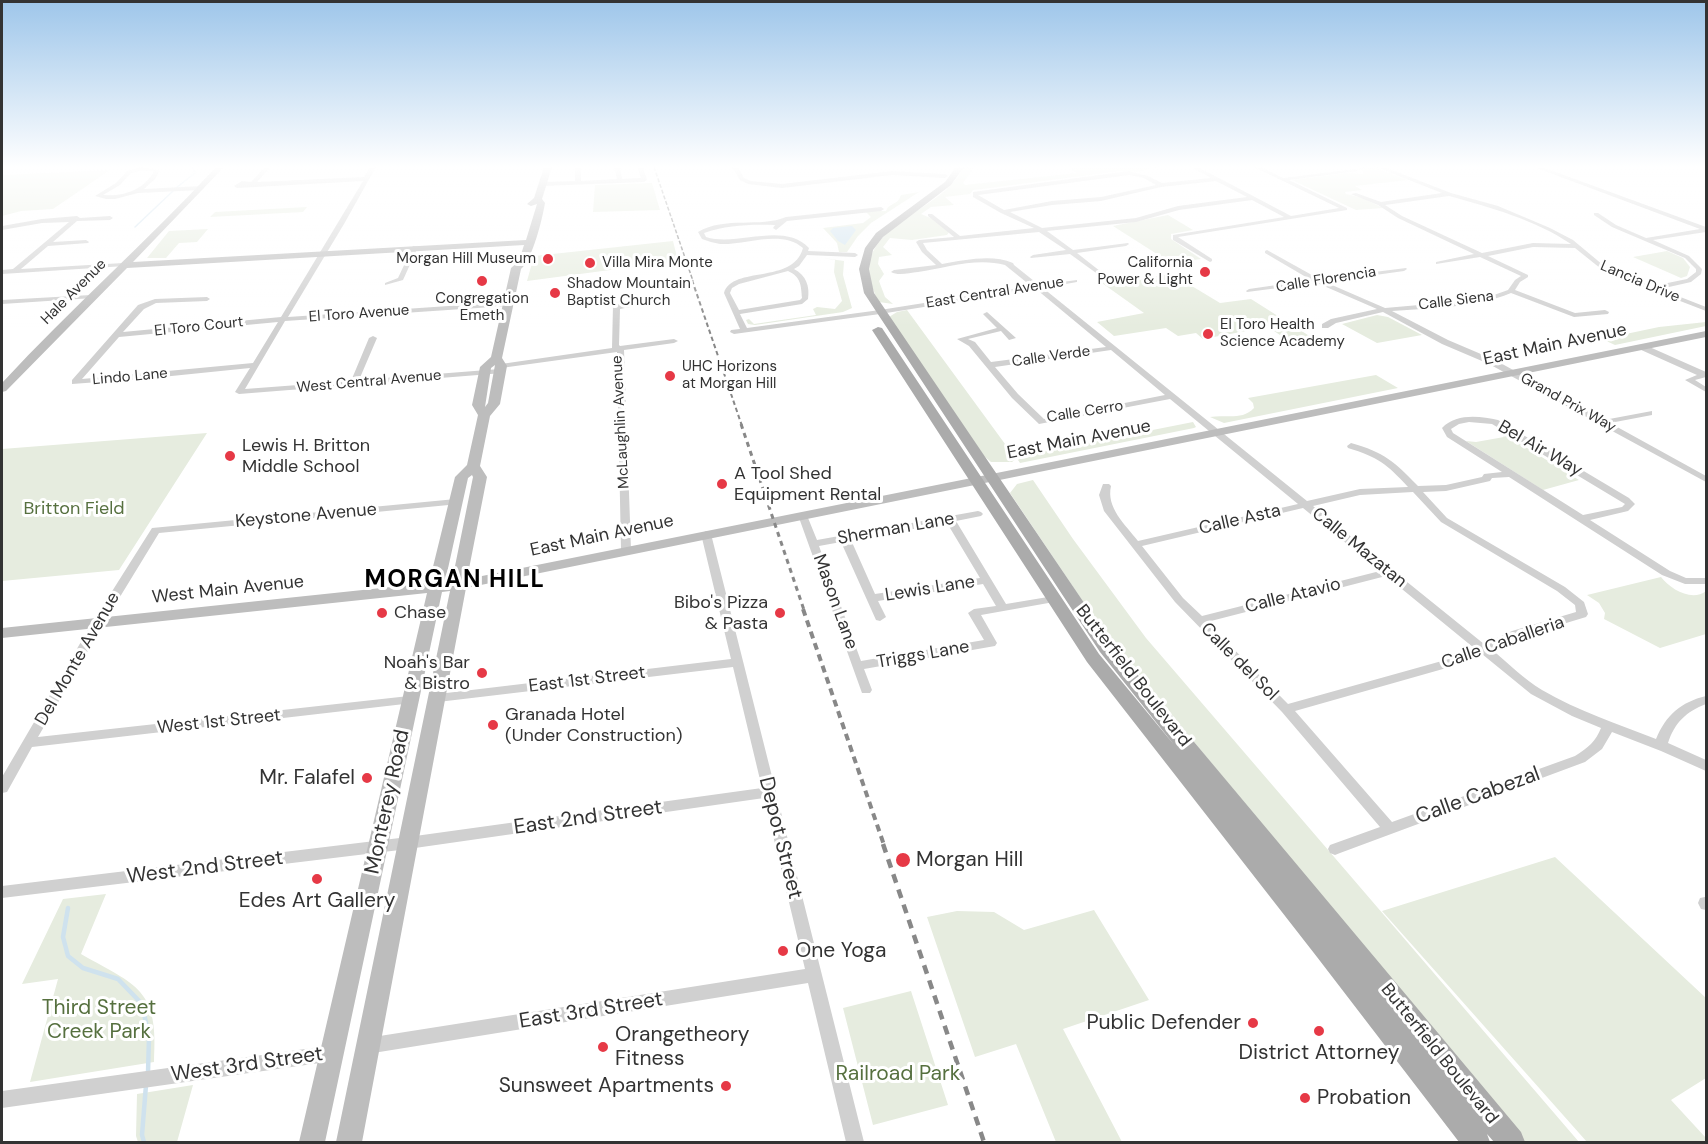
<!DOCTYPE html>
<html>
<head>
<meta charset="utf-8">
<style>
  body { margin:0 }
  #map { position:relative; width:1708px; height:1144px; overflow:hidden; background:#fff; font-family:"DM Sans",sans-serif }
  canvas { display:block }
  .frame { position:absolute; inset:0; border:3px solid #333; pointer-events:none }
</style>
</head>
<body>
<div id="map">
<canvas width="1708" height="1144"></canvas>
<div class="frame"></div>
</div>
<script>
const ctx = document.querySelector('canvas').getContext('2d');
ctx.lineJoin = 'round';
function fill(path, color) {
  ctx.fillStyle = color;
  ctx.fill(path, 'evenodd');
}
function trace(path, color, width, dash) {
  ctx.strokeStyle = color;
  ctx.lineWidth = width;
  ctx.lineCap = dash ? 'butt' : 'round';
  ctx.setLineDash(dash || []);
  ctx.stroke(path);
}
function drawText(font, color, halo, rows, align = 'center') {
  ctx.font = font + ' "DM Sans",sans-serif';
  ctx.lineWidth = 6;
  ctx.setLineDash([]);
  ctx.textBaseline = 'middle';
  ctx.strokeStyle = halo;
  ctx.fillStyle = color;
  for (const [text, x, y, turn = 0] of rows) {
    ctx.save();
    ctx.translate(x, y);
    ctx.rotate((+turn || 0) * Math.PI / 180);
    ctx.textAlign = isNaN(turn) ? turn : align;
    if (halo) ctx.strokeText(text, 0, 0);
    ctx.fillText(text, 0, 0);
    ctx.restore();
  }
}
fill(new Path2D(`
  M964,167L974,168L963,183L965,185L1076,173L1069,167H1158L1137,172L1120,171L982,189L973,190L970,194L945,197L954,205L931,207L921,214L933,219L949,232L947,235L912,240L890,238L883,247L892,255L879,257L878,264L884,274L879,281L885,297L893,304L879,302C838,226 939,218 964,167Z
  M1366,167H1373L1408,180L1355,186L1362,190L1345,192L1346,194L1363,198L1383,208L1356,210L1292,180L1346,173L1363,174L1362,170L1354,169Z
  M110,170L53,209L21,211L2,216V175Z
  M652,183L660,210L593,212L595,185Z
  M919,192L871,223L858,236L847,252H821H839L837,243L823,228L863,223L871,217L865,211H886L888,207L898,201L901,195Z
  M307,207L303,212L210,217L215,212Z
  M1168,215L1193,230L1171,234V239L1201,259L1171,263L1113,226Z
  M208,229L197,242L179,243L166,258H147L169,231Z
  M673,241L678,261L527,281L534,256Z
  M1667,251L1683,258L1690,267L1687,276L1681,278L1633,257Z
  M823,258L844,261L843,275L852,308L843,312L755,325L748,324L746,320L749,319L754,324L816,315L813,309L817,307L835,309L842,301L834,272L835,260Z
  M1172,274L1220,303L1251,299L1311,337L1289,341L1268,327L1203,339L1196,333L1178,336L1166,328L1114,336L1097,322L1144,313L1102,283Z
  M907,310L1016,459L1012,462H991L984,456L889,317L897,312Z
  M1377,315L1388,317L1422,335L1377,343L1342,324Z
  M1706,322V326L1615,345L1602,339L1659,327Z
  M1376,375L1398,388L1224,423L1210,417C1225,414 1242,421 1254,408L1253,403L1248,398Z
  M1193,422L1196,427L1194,428L1020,463L1016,457Z
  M207,433L119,570L2,581V449Z
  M1506,435L1579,480L1543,490L1466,441L1476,442L1504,437L1503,436Z
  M1033,480L1073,539L1146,638L1579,1142H1522L1140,676L1090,612L1010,493L1017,484Z
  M1661,577C1670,589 1692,602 1706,591V634L1660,648L1604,619L1605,613L1599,603L1587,595Z
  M1555,857L1706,998V1078L1671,1100L1706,1138V1142H1587L1382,911Z
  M106,894L81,954C137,986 159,988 154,1062L30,1082L58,979L22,984L63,899Z
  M1094,910L1149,1000L1063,1029L1122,1142H1056L1016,1044L975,1057L927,917L957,911L994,912L1024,930Z
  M911,991L948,1105L873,1125L843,1008Z
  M193,1085L177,1142H138L136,1136L137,1094Z`), '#e6ecdf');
fill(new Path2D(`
  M852,226L856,230L845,245L838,241L830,231L833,228Z`), '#cfe2ee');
trace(new Path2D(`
  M176,188L195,173L193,167
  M135,227L173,191`), '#cfe2ee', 1.5);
trace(new Path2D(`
  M68,908L63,937L68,956L83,968L118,979L142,1004L149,1037L148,1073
  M144,1142L142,1135L146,1085`), '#cfe2ee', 4.5);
fill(new Path2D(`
  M140,167L160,170L155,179L144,189L201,186L204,188L201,190L138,193L115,199H106L95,196L116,183L127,171ZM140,171H154C144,190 123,197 103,195L120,185L131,173Z
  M265,167H271L257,182L364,177L370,167H376L344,224L288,317L507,302L511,304L507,306L285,321L245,389L351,381L369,338L373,336L377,338L359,380L500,369L504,371L503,373L239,394L235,392L250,368L152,378L72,384V380L138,305L155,299L207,297L210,299L207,301L156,303L144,309L123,332L281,317L363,181L237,188L234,186L242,181L251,182ZM278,322L253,363L82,379L119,337Z
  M575,167H581V181L617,179L614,167H620L622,179L641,178L637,167H643L647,180L644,182L542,186L539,184L542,182L575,181Z
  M732,167H738L744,178L751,181L782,184L892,171L945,174L948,176L945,178L892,175L782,188L748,184L740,180Z
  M1191,167H1198L1291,216L1339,208L1254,167H1261L1283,178L1355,169L1358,171L1289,180L1347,208V210L1178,237L1212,259V261L1210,262L1173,240V235L1284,217L1252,200L1179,210L1136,222L1047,231L1073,250L1128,243L1129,244L1126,246L1077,253L1105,275L1106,276L1103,278L1070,254L1031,258L1030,257L1033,255L1066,250L1039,232L923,243L927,250L942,264C965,260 992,254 1013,263L1014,265L1039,285L1077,280V282L1043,288L1307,501L1360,489L1408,487C1387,464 1378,457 1348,448L1347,446L1351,443C1384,452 1395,462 1418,486L1446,485L1482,477L1484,474L1502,472L1447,437L1442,428C1456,413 1480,416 1498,420L1629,498L1635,504L1628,511L1590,520L1670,571L1686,578H1706V584H1685L1662,575L1509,477L1492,478L1490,481L1446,491L1423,492L1447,518L1565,587L1584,602L1588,614L1586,617L1520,637L1491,649C1508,663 1524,679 1542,690C1578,711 1618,724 1656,739C1666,715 1681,702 1706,696V704C1686,712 1675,722 1668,743L1706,760V771L1661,751L1612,732L1602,749L1585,762L1340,853L1335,855L1330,853L1328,849L1330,845L1380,827L1282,712L1175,602L1104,511L1099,495L1103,484H1109L1111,486C1106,508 1125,524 1138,541L1298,504L1170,399L1039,424L1012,398L969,346L957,339L997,328L983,314L987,312L1016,338L1009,340L1001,331L968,339L975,342L991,362L1106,347L1036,289L880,314L734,334L730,332L731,330L740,329L724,293C733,265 793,285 803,248C782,229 746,245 720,244C714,243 708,241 702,239L698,232C725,216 760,228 786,217L881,207L884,209L881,211L787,221L776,230L773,228L775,225C751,224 727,225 704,233L706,237C738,247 783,221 809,248L808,251L855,253L858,255L855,257L807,255L799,266L794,269C806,275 810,286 808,299L802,304L740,314L747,328L880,310L1031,286L1005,265C977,257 945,268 918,272C909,273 898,276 891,272L894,270L936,265L922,252L916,242L919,240L954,237L928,216V214H932L960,236L1034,228L1001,213L973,197V192L1129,171L1148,176L1162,183L1211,178ZM1129,175L1144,178L1156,185L1101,197L1052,201L1004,210L978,195ZM1216,181L1247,197L1178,206L1136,218L1042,228L1010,212L1052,205L1101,201L1161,187ZM788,271C801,277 801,285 802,298L800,300L739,310L730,293L732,288L739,284ZM1111,350L1165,395L1044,419L1018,394L995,367ZM1469,422L1492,424L1625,504L1622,507L1583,515L1453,433L1451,429L1459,424ZM1413,492L1441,522L1557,591L1575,605L1576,612L1512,631L1484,644L1313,506L1360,495ZM1303,508L1380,571L1202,616L1183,598L1142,546ZM1386,576L1474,648L1449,659L1288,704L1207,622ZM1482,654L1531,694L1572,716L1601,728C1596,741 1588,748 1575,756L1392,822L1295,711L1457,665Z
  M1376,167H1384L1451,193L1498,206L1550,228L1573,240L1609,270L1653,286L1687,279L1696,272V269L1685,258L1612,227L1594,215V213H1598L1616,225L1646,238L1700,229L1534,167H1542L1706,227V232L1653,240L1689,256L1702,269L1701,274L1691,282L1660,289L1706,307V311L1605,272L1575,248L1533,247L1488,256L1528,275V277L1520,282L1515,290L1575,313L1605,310L1609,312L1608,314L1574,317L1511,293C1474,308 1432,308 1392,311L1448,340L1495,360L1604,420L1652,411V415L1610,423L1706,476V482L1489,364L1442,344L1383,312L1336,323L1328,328H1322V324L1331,319L1377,309L1317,283L1247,292L1246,291L1249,289L1311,280L1265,253V251L1267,250L1319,279L1406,268L1407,269L1404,271L1325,282L1385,308L1465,301L1494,295L1508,290L1515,280L1521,276L1480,257L1436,264V262L1474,254L1398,218L1378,205L1351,194L1356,193L1381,202L1442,193ZM1449,196C1489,207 1536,220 1571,244L1533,243L1482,253L1402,216L1385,205Z
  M77,216L80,218L110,216L113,218L110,220L77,221L53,242L86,240L89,242L88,243L48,246L21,269L123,263L126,265L125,266L2,274V270L13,269L69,222L42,223L2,230V226L42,219Z
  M413,246L418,247L403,280L385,285V283L398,278Z
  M91,295L94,297L93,298L2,304V300Z
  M663,297L666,299L665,300L620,309L619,345L620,346L674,339L678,341L674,343L624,350L631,550L626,553L621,550L617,352L501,368L497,366L501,364L612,348L613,305Z
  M1639,345H1645L1706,372V377L1695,380L1706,387V392L1685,380L1697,375L1639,349Z
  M456,499L459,500L461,502L459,504L159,533L104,623L38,737L409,696L413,697L415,700L413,703L32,747L7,792L2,793V777L92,623L152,528Z
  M978,511L981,512L983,514L981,516L956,521L1006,604L1054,596L1059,599L1054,602L981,615L997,643L995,646L864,669L872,690L870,693H862L798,515L803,512L806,513L817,540ZM947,523L980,578L875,594L851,540ZM841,542L876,620L880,621L886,617L878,601L983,584L996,606L974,609L968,613L984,640L861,661L819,546Z
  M706,531L711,534L864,1142H846L808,983L367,1054L361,1052L359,1046L361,1040L367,1038L805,969L764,798L408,849L2,898V886L408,837L762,788L733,667L438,702L434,701L432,698L434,695L438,694L731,659L701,534Z
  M1705,897H1706V910L1701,909L1698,903L1700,898Z
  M334,1045L340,1047L342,1053L340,1059L334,1061L2,1108V1091Z`), '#d0d0d0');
fill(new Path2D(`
  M216,167H224L133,262L526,240L537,204L531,206L527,204L534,198L544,167H552L542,199L545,203C542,220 533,258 521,269L502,358L507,366L500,404L490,416L480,466L487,477L467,579L1706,331V337L466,588L362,1142H336L450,591L442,592L325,1142H299L427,593L2,638V628L429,583L455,477L467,465L478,415L472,405L480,367L491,357L511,268L519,261L524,245L127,268L6,391L2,392V383C71,308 147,242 216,167ZM495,365L488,403L485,407L491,368ZM472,475L473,477L452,581L445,582L468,478Z`), '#bdbdbd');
fill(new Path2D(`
  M956,167H964L951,185L883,237L873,250L869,269L874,293L1112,644L1521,1132L1525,1142H1494L1487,1134L1490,1142H1459L1317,957L1087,662L872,330L878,327L882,328L1099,654L1175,746L1100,652L864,293L859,269L865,248L876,233L945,182Z`), '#ababab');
trace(new Path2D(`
  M654,167L693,281`), '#888', 1.5, [4, 2]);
trace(new Path2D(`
  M692,280L742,426`), '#888', 2, [4.5, 3]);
trace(new Path2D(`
  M741,424L804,610`), '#888', 3, [5, 4.5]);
trace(new Path2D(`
  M803,609L884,845`), '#888', 4, [7, 5]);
trace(new Path2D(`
  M883,844L984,1142`), '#888', 4.5, [9, 7]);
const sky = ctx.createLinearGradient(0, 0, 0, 327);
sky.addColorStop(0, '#9ec6ea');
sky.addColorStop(0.51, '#fff');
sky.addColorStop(1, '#ffffff00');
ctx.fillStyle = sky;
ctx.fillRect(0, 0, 1708, 327);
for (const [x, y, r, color] of [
  [548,259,6,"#e63946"],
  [590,263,6,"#e63946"],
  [1205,272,6,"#e63946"],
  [482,281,6,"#e63946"],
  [555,293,6,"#e63946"],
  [1208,334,6,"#e63946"],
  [670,376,6,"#e63946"],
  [230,456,6,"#e63946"],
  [722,484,6,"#e63946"],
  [382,613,6,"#e63946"],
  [780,613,6,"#e63946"],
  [482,673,6,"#e63946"],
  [493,725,6,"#e63946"],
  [367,778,6,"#e63946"],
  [903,860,8,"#e63946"],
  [317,879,6,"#e63946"],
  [783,951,6,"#e63946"],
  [1253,1023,6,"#e63946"],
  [1319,1031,6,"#e63946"],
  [603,1047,6,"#e63946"],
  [726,1086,6,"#e63946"],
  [1305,1098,6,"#e63946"]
]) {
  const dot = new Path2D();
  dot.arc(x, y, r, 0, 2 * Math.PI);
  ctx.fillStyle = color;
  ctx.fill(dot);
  trace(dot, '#fff', 2);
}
drawText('15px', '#333', '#fff', [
  ["Morgan Hill Museum",536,259,"right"],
  ["Villa Mira Monte",602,263],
  ["California",1193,263,"right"],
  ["Power & Light",1193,280,"right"],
  ["Shadow Mountain",567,284],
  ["Baptist Church",567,301],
  ["Congregation",482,299,"center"],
  ["Emeth",482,316,"center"],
  ["El Toro Health",1220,325],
  ["Science Academy",1220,342],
  ["UHC Horizons",682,367],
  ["at Morgan Hill",682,384]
], 'left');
drawText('15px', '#333', '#fff', [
  ["Calle Florencia",1326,280,-9],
  ["Lancia Drive",1640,282,23],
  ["Hale Avenue",74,292,-45],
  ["East Central Avenue",995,293,-9],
  ["Calle Siena",1456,301,-7],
  ["El Toro Avenue",359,314,-4],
  ["El Toro Court",199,327,-6],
  ["Calle Verde",1051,357,-8],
  ["Lindo Lane",130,377,-5],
  ["West Central Avenue",369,382,-5],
  ["Grand Prix Way",1568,403,29],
  ["Calle Cerro",1085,412,-9],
  ["McLaughlin Avenue",621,422,-93]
]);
drawText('18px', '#333', '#fff', [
  ["East Main Avenue",1555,345,-12],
  ["East Main Avenue",1079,440,-11],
  ["Bel Air Way",1540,449,30],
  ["Keystone Avenue",306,516,-5],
  ["Calle Asta",1240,520,-13],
  ["Sherman Lane",896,529,-10],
  ["East Main Avenue",602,536,-12],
  ["Calle Mazatan",1359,548,39],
  ["Lewis Lane",930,589,-9],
  ["West Main Avenue",228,590,-6],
  ["Calle Atavio",1293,596,-14],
  ["Mason Lane",835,602,70],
  ["Calle Caballeria",1503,643,-19],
  ["Triggs Lane",923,655,-10],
  ["Del Monte Avenue",78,659,-60],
  ["Calle del Sol",1239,662,45],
  ["Butterfield Boulevard",1133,676,52],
  ["East 1st Street",587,680,-7],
  ["West 1st Street",219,722,-6],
  ["Butterfield Boulevard",1439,1054,51]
]);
drawText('18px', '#333', '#fff', [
  ["Lewis H. Britton",242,446],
  ["Middle School",242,467],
  ["A Tool Shed",734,474],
  ["Equipment Rental",734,495],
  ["Bibo's Pizza",768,603,"right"],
  ["& Pasta",768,624,"right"],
  ["Chase",394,613],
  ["Noah's Bar",470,663,"right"],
  ["& Bistro",470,684,"right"],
  ["Granada Hotel",505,715],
  ["(Under Construction)",505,736]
], 'left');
drawText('18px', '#56703f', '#fff', [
  ["Britton Field",74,509]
]);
drawText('21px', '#333', '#fff', [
  ["Mr. Falafel",355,778,"right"],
  ["Morgan Hill",916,860],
  ["Edes Art Gallery",317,901,"center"],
  ["One Yoga",795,951],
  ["Public Defender",1241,1023,"right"],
  ["Orangetheory",615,1035],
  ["Fitness",615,1059],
  ["District Attorney",1319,1053,"center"],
  ["Sunsweet Apartments",714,1086,"right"],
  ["Probation",1317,1098]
], 'left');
drawText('21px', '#333', '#fff', [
  ["Calle Cabezal",1478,796,-20],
  ["Monterey Road",388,802,-78],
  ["East 2nd Street",588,818,-8],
  ["Depot Street",780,838,76],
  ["West 2nd Street",205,868,-7],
  ["East 3rd Street",591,1011,-9],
  ["West 3rd Street",247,1065,-8]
]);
drawText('21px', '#56703f', '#fff', [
  ["Third Street",99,1008],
  ["Creek Park",99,1032],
  ["Railroad Park",898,1074]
]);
ctx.letterSpacing = '1.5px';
drawText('bold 24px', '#000', '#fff', [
  ["MORGAN HILL",455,581]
]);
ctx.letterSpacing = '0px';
</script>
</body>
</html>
